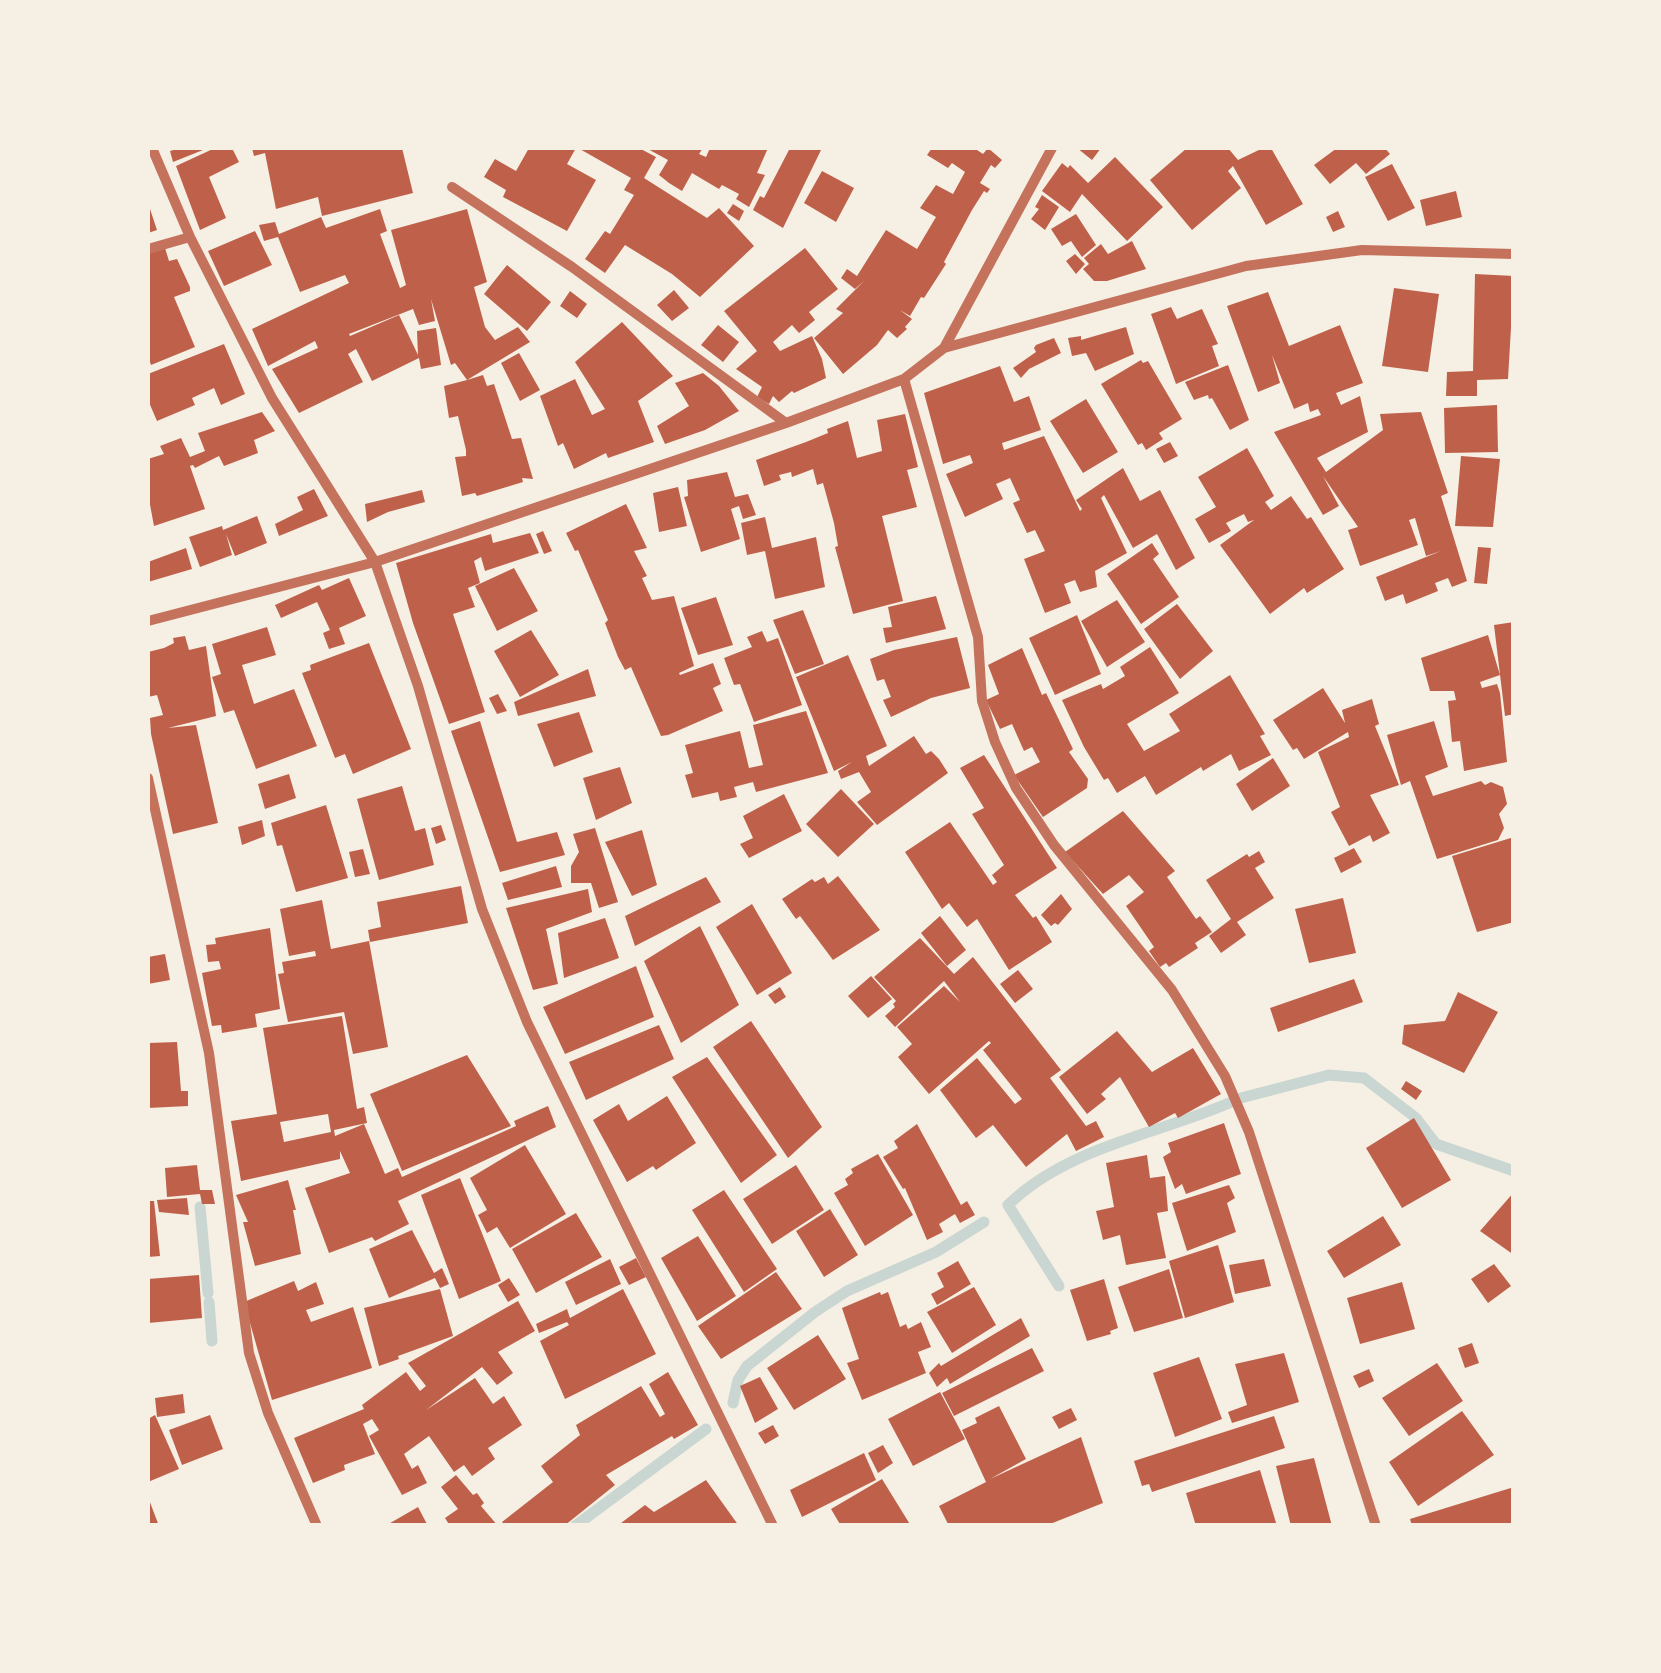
<!DOCTYPE html>
<html>
<head>
<meta charset="utf-8">
<style>
  body { margin:0 }
  #map { position:relative; width:1661px; height:1673px; overflow:hidden; background:#f6efe4; font-family:Montserrat,sans-serif }
  canvas { display:block }
  .frame { position:absolute; inset:0; border:150px solid #f6efe4; pointer-events:none }
</style>
</head>
<body>
<div id="map">
<canvas width="1661" height="1673"></canvas>
<div class="frame"></div>
</div>
<script>
const ctx = document.querySelector('canvas').getContext('2d');
ctx.lineJoin = 'round';
function trace(path, color, width, dash) {
  ctx.strokeStyle = color;
  ctx.lineWidth = width;
  ctx.lineCap = dash ? 'butt' : 'round';
  ctx.setLineDash(dash || []);
  ctx.stroke(path);
}
function fill(path, color) {
  ctx.fillStyle = color;
  ctx.fill(path, 'evenodd');
}
trace(new Path2D(`
  M1241,1098L1329,1075L1364,1078L1416,1118L1436,1144L1514,1171
  M200,1207L208,1293
  M1059,1286L1008,1205C1068,1146 1161,1134 1236,1100
  M209,1302L212,1341
  M733,1403L738,1380L747,1366L815,1312L847,1291L936,1252L984,1222
  M575,1526L706,1429`), '#c9d6d2', 11);
fill(new Path2D(`
  M181,148H208L173,162L170,151Z
  M215,148H232L239,162L209,177L226,218L200,230L176,166Z
  M252,148H402L413,193L322,216L318,197L276,209L265,153L254,156Z
  M529,148H576L567,164L596,180L567,231L503,197L506,190L484,177L495,159L516,171Z
  M578,148H639L656,157L644,178L707,218L719,208L754,246L700,297L672,274L625,245L605,273L585,259L605,231L610,234L634,195L624,190L631,178Z
  M646,148H703L699,154L706,157L710,148H768L757,173L765,175L749,207L736,199L739,194L722,185L719,189L692,173L682,191L669,183L659,175L668,160Z
  M790,148H822L783,228L753,210L760,196L764,198Z
  M932,148H974L983,154L988,148L1002,160L995,168L991,165L980,183L990,189L987,193L984,191L972,210L944,262L946,264L924,298L921,297L910,316L900,310L912,319L905,327L907,329L897,338L888,330L877,345L843,374L814,338L843,313L836,309L864,281L855,289L841,278L847,269L857,276L886,230L917,249L936,217L920,208L936,185L953,194L965,172L952,163L948,168L927,155Z
  M1077,148H1101L1092,160Z
  M1187,148H1228L1238,160L1263,148H1271L1303,204L1266,225L1233,166L1228,171L1241,188L1192,230L1150,180Z
  M1337,148H1385L1390,154L1366,174L1356,163L1330,184L1314,165Z
  M1115,157L1163,207L1127,241L1082,194L1070,212L1042,191L1062,163L1068,168L1070,165L1088,183Z
  M1392,164L1415,208L1388,221L1365,177Z
  M822,171L854,188L836,222L804,203Z
  M1456,191L1462,217L1426,226L1420,200Z
  M1042,195L1059,207L1045,230L1031,219L1039,209L1035,207Z
  M148,203L157,230L148,233Z
  M733,204L744,211L739,221L727,213Z
  M380,209L387,231L380,234L400,288L406,285L391,230L467,209L487,282L474,287L485,327L495,340L518,327L530,342L467,380L483,375L487,386L494,384L512,439L521,438L533,479L522,478L523,482L477,496L475,493L462,496L455,457L466,456V450L458,416L449,418L444,386L467,380L455,363L451,365L431,299L435,321L419,325L413,309L349,334L350,336L399,315L418,355L417,331L436,328L441,365L421,369L419,358L372,381L356,349L348,354L363,382L299,413L272,369L318,348L315,341L268,366L252,329L349,283L345,275L300,292L278,237L264,241L259,225L275,222L279,234L321,217L326,228Z
  M1338,211L1345,227L1333,232L1326,217Z
  M1076,214L1096,245L1082,257L1071,241L1062,246L1051,229Z
  M255,231L272,265L224,286L208,251Z
  M1132,241L1146,269L1107,281H1094L1083,269L1089,264L1084,258L1101,244L1108,254Z
  M165,248L169,261L177,259L190,287V291L174,297L195,347L151,365L148,356V254Z
  M805,248L838,289L809,312L815,320L799,333L792,325L773,342L780,351L812,336L822,359L826,378L794,393L792,391L779,402L773,396L769,404L757,397L762,387L736,369L757,351L724,311Z
  M1075,254L1085,264L1076,274L1066,261Z
  M507,265L551,302L527,331L484,294Z
  M1475,274L1514,276L1508,379L1477,380V396H1446L1447,372L1473,371Z
  M1394,288L1439,294L1428,372L1382,366Z
  M674,290L689,308L672,321L657,305Z
  M570,291L587,304L577,318L560,306Z
  M1268,292L1289,346L1340,325L1363,383L1336,393L1341,405L1360,396L1368,432L1317,458L1326,472L1383,430L1380,414L1421,412L1448,493L1441,496L1467,581L1452,587L1448,578L1435,583L1438,591L1406,604L1403,594L1385,601L1376,577L1441,551L1426,556L1415,518L1409,520L1418,545L1360,566L1348,530L1358,527L1323,476L1339,506L1323,515L1274,432L1321,415L1318,409L1310,412L1308,403L1294,409L1272,355L1280,383L1258,392L1227,306Z
  M1171,307L1177,319L1202,309L1218,344L1212,346L1219,366L1176,384L1151,314Z
  M622,322L673,376L638,401L654,442L608,458L606,453L574,469L563,443L558,446L540,396L575,379L592,415L605,409L575,362Z
  M718,325L739,342L723,362L701,345Z
  M1126,327L1134,354L1095,371L1086,353L1072,356L1068,338L1081,336V340Z
  M1054,338L1061,353L1029,369L1021,378L1013,368L1036,352L1034,348L1036,345Z
  M224,344L245,394L221,405L214,388L192,398L195,405L157,421L148,400V374Z
  M519,353L540,390L520,401L501,363Z
  M1141,360L1143,363L1148,361L1182,419L1159,433L1163,439L1146,450L1142,443L1138,445L1101,384Z
  M1228,365L1249,420L1230,430L1212,398L1209,399L1208,395L1194,400L1185,382Z
  M1000,366L1014,402L1029,396L1041,430L1002,443L1004,450L1044,436L1080,511L1082,509L1076,500L1123,468L1140,501L1160,490L1195,558L1176,570L1157,534L1133,548L1104,495L1101,498L1127,553L1095,571L1097,587L1080,592L1075,580L1064,584L1071,603L1045,613L1024,559L1045,551L1035,530L1027,533L1013,503L1020,500L1010,478L996,484L1003,499L965,517L946,474L973,463L970,455L943,464L924,393Z
  M703,373L719,386L739,411L705,430L665,444L657,426L689,406L675,383Z
  M1086,399L1118,452L1083,473L1050,421Z
  M1497,405L1498,452L1445,453L1444,408Z
  M262,412L275,431L254,440L258,453L224,466L219,456L195,468L193,465L190,466L205,509L154,526L148,494V459L164,454L160,446L181,438L190,457L205,451L198,433Z
  M905,414L918,467L907,470L917,507L882,516L903,601L853,614L835,547L838,546L834,523L823,483L817,485L813,469L792,477L791,472L779,475L781,480L764,486L756,460L806,442L828,433L827,429L848,421L857,458L882,451L877,420Z
  M1170,442L1178,456L1164,463L1156,449Z
  M1247,448L1274,496L1265,502L1271,510L1291,496L1307,519L1311,517L1344,569L1307,593L1304,588L1270,614L1220,545L1254,520L1248,522L1244,514L1226,523L1231,531L1209,543L1195,519L1216,507L1198,477Z
  M1461,456L1500,459L1493,527L1455,526Z
  M727,472L735,497L748,494L756,515L743,519L739,506L731,509L740,539L701,552L684,497L688,496L687,480Z
  M678,487L687,526L659,532L653,493Z
  M314,489L328,516L279,536L275,524L303,510L297,497Z
  M422,490L425,502L388,512L367,522L365,504Z
  M626,504L647,548L634,551L647,576L642,578L652,600L674,596L694,666L679,673L680,675L713,663L721,684L713,688L723,711L668,735L661,736L631,667L625,670L618,657L605,623L608,620L578,550L575,551L566,533Z
  M257,516L267,543L235,556L226,534L232,555L200,567L189,537L222,526L223,530Z
  M765,517L772,548L816,537L825,587L775,599L765,551L747,555L741,523Z
  M543,531L552,551L544,554L536,534Z
  M530,533L539,553L485,571L481,557L474,561L480,583L468,588L475,607L453,614L485,712L449,724L413,623L396,563L491,534L493,543Z
  M1152,543L1159,554L1153,559L1179,597L1141,624L1107,574Z
  M1478,547L1491,548L1487,584L1474,583Z
  M186,548L192,569L148,582V562Z
  M514,568L538,611L497,631L475,586Z
  M349,578L366,616L339,628L345,644L329,649L323,633L330,630L317,602L281,618L275,605L319,585L322,590Z
  M936,596L946,629L886,643L883,628L892,627L888,607Z
  M716,597L733,645L698,655L681,608Z
  M1117,600L1145,642L1107,667L1081,621Z
  M1177,604L1213,651L1180,679L1144,629Z
  M803,610L824,664L795,674L773,620Z
  M1077,615L1101,674L1055,695L1029,638Z
  M1514,622V714L1505,716L1494,625Z
  M267,627L276,655L242,665L254,704L294,689L317,746L256,769L234,710L224,713L212,677L221,674L212,644Z
  M531,630L559,675L520,697L494,651Z
  M762,631L767,642L778,638L802,705L754,722L740,684L734,685L724,658L752,647L747,637Z
  M1488,635L1500,675L1480,682L1482,688L1497,684L1500,693L1507,762L1464,771L1460,741L1452,742L1448,701L1456,700L1454,691H1430L1421,658Z
  M185,636L189,650L206,646L216,716L168,728L196,725L218,823L173,834L151,734L150,718L163,715L157,695L148,697V652L164,648L174,643L173,638Z
  M957,637L970,688L931,698L891,717L883,700L891,697L884,679L877,681L870,659L894,650Z
  M369,643L411,749L353,774L345,754L335,758L302,673L311,670L310,665Z
  M1150,647L1179,693L1127,724L1144,751L1180,731L1169,714L1230,675L1265,734L1260,736L1271,755L1239,771L1231,754L1203,771L1201,767L1156,795L1145,776L1117,793L1108,778L1104,780L1084,747L1062,700L1101,684L1103,689L1125,676L1120,667Z
  M1022,648L1042,695L1046,693L1073,749L1069,752L1088,779L1087,788L1043,817L1014,775L1040,762L1032,747L1024,751L1012,724L1000,729L986,700L999,694L988,665Z
  M848,655L887,746L866,756L869,766L914,736L926,754L931,751L939,759L948,773L877,825L857,802L871,792L859,772L841,779L838,771L852,762L834,771L796,677Z
  M588,669L596,696L518,716L514,702Z
  M1323,688L1345,723L1342,710L1372,699L1379,724L1375,726L1399,785L1370,795L1390,833L1373,842L1370,835L1349,846L1331,812L1340,807L1318,752L1349,737L1348,732L1304,759L1297,748L1293,750L1273,720Z
  M498,694L507,711L497,714L489,698Z
  M806,711L828,773L756,792L753,782L734,787L737,797L720,801L718,792L692,798L685,775L693,773L685,745L740,731L749,768L763,765L753,725Z
  M579,712L593,752L554,767L537,724Z
  M480,721L517,842L557,832L565,855L500,872L451,731Z
  M1434,721L1448,767L1425,776L1433,796L1481,781L1485,785L1491,782L1503,787L1507,804L1499,814L1504,828L1498,840L1437,859L1410,781L1401,785L1387,735Z
  M984,755L1057,868L1015,895L1033,918L1036,916L1052,942L1009,970L977,919L967,927L949,903L942,909L905,852L950,822L993,885L997,882L992,875L1004,865L972,814L984,808L960,768Z
  M1273,758L1290,786L1252,811L1236,784Z
  M620,767L632,803L596,820L583,778Z
  M289,774L296,798L265,809L258,784Z
  M402,786L415,831L425,828L434,865L379,880L357,799Z
  M841,789L874,824L838,857L806,824Z
  M784,794L802,831L749,858L740,844L753,838L743,816Z
  M326,805L348,878L296,892L282,845L277,846L271,823Z
  M1123,811L1175,871L1167,877L1196,919L1200,916L1212,932L1195,943L1198,948L1169,967L1166,963L1160,967L1149,951L1154,947L1126,906L1144,892L1129,875L1103,894L1065,852Z
  M262,820L265,836L242,845L238,827Z
  M441,825L446,840L436,844L431,828Z
  M595,828L618,902L599,908L591,883H571V866L579,852L573,834Z
  M642,830L657,885L632,896L605,842Z
  M1514,837V922L1477,932L1452,856Z
  M1354,848L1362,862L1341,873L1334,858Z
  M363,849L370,874L355,877L349,852Z
  M1259,851L1265,862L1255,868L1274,898L1237,922L1246,935L1221,953L1209,936L1231,919L1206,880L1247,854L1249,857Z
  M556,866L562,887L508,900L502,883Z
  M838,876L880,930L833,960L800,916L796,919L782,899L812,879L815,882L824,877L828,884Z
  M706,877L721,902L635,946L625,916Z
  M461,886L468,923L370,942L368,930L381,927L377,902Z
  M588,889L592,912L546,929L558,984L533,990L506,908Z
  M1061,894L1072,909L1058,925L1055,923L1051,926L1041,915Z
  M1343,898L1356,953L1309,963L1295,909Z
  M322,900L331,949L369,941L388,1047L353,1054L344,1012L288,1022L278,974L284,973L282,962L316,956L315,951L289,956L280,909Z
  M752,904L792,973L757,995L716,927Z
  M940,916L966,950L947,966L921,933Z
  M605,918L619,958L564,978L558,933Z
  M700,926L739,1005L681,1043L644,961Z
  M270,928L280,1009L255,1014L257,1027L222,1033L221,1025L212,1026L202,973L221,969L219,961L208,962L206,945L216,944L215,938Z
  M920,938L954,974L973,957L1061,1070L1050,1078L1086,1126L1096,1121L1104,1137L1076,1151L1067,1134L1026,1167L993,1125L976,1138L940,1090L977,1058L1015,1104L1022,1099L983,1050L991,1043L989,1041L929,1094L898,1057L912,1044L897,1027L944,986L960,1002L944,981L895,1027L885,1016L895,1007L893,1004L896,1001L874,977Z
  M165,954L170,980L148,984V957Z
  M636,966L654,1017L565,1054L543,1007Z
  M1018,970L1033,989L1015,1003L1000,984Z
  M871,976L892,999L868,1018L848,996Z
  M1354,979L1363,1002L1278,1032L1270,1008Z
  M780,987L786,997L775,1004L768,995Z
  M1458,992L1498,1012L1464,1073L1402,1044L1404,1025L1445,1021Z
  M342,1016L357,1109L364,1107L367,1123L334,1130L335,1136L364,1124L385,1174L398,1168L402,1177L516,1126L514,1121L548,1106L556,1127L398,1201L409,1224L375,1241L372,1237L329,1253L305,1188L350,1173L340,1151V1159L241,1181L231,1121L277,1114L263,1028ZM328,1114L331,1132L284,1142L280,1122Z
  M751,1021L822,1127L788,1158L713,1047Z
  M659,1025L674,1059L586,1100L569,1062Z
  M1117,1031L1152,1072L1193,1048L1221,1094L1178,1118L1175,1113L1149,1127L1120,1077L1101,1094L1106,1099L1087,1114L1059,1077Z
  M177,1042L181,1091H188V1106L148,1108V1043Z
  M467,1055L511,1126L402,1171L370,1094Z
  M707,1057L777,1155L741,1183L672,1077Z
  M1406,1081L1422,1091L1416,1100L1401,1089Z
  M667,1096L696,1143L656,1170L653,1166L627,1182L593,1120L619,1104L628,1121Z
  M1414,1118L1451,1180L1402,1208L1366,1148Z
  M1224,1123L1241,1174L1186,1194L1182,1184L1175,1189L1163,1157L1171,1152L1168,1143Z
  M917,1124L961,1205L967,1201L975,1215L960,1223L955,1214L939,1224L943,1232L927,1240L905,1188L903,1189L883,1157L898,1148L894,1141Z
  M525,1145L566,1214L510,1248L497,1227L487,1233L478,1215L487,1210L470,1178Z
  M878,1154L913,1215L865,1246L834,1193L848,1185L845,1179L853,1173L851,1169Z
  M1147,1155L1150,1178L1165,1176L1168,1211L1157,1213L1166,1258L1126,1265L1120,1235L1103,1240L1096,1211L1114,1207L1106,1163Z
  M197,1165L200,1190H212L215,1204H202L200,1194L167,1197L165,1168Z
  M796,1165L824,1210L772,1244L743,1199Z
  M460,1178L501,1281L459,1299L421,1195Z
  M288,1180L296,1210H293L301,1254L255,1266L243,1222H248L236,1195Z
  M1229,1185L1235,1198L1227,1203L1236,1232L1187,1251L1172,1203Z
  M724,1190L777,1269L744,1292L692,1210Z
  M1514,1192V1255L1480,1231Z
  M187,1198L189,1215L159,1212L157,1200Z
  M148,1201H154L160,1256L148,1257Z
  M830,1209L858,1255L824,1277L796,1231Z
  M576,1213L602,1257L536,1293L512,1249Z
  M1383,1216L1401,1245L1344,1278L1327,1251Z
  M412,1230L434,1273L442,1268L449,1284L440,1288L435,1278L389,1298L369,1249Z
  M698,1236L736,1296L697,1321L661,1258Z
  M1218,1245L1234,1302L1185,1318L1169,1261Z
  M636,1258L646,1277L629,1285L619,1267Z
  M610,1259L621,1284L576,1305L565,1282Z
  M1264,1259L1271,1286L1235,1294L1229,1265Z
  M958,1261L971,1284L937,1305L931,1294L944,1287L937,1273Z
  M1494,1264L1511,1286L1488,1303L1471,1279Z
  M1169,1269L1183,1318L1134,1332L1118,1287Z
  M776,1272L802,1309L721,1359L698,1326Z
  M199,1275L202,1318L148,1323V1279Z
  M509,1278L520,1295L508,1302L498,1285Z
  M1104,1279L1118,1328L1110,1331L1111,1334L1087,1341L1070,1290Z
  M294,1281L298,1291L316,1282L324,1304L306,1310L311,1322L353,1307L372,1368L272,1400L244,1302Z
  M1402,1282L1415,1329L1360,1344L1347,1298Z
  M974,1287L996,1325L952,1353L927,1312Z
  M440,1289L453,1336L398,1356L399,1359L379,1366L364,1308Z
  M623,1289L656,1354L565,1399L540,1341L569,1325L567,1322L539,1333L536,1324L567,1309L570,1318Z
  M880,1292L881,1295L888,1292L900,1327L906,1324L908,1329L921,1322L931,1347L918,1352L926,1373L862,1400L847,1363L859,1359L842,1308Z
  M518,1301L535,1331L498,1352L513,1373L497,1385L482,1367L426,1410L475,1378L493,1404L504,1396L522,1425L488,1448L495,1459L472,1476L464,1465L454,1472L429,1436L404,1454L412,1469L418,1465L427,1483L402,1495L369,1436L379,1430L372,1419L363,1424L375,1454L344,1465L345,1470L313,1483L294,1438L364,1409L362,1405L406,1372L420,1391L426,1386L408,1363Z
  M1021,1318L1030,1336L950,1384L947,1378L937,1387L929,1373L939,1363L941,1366Z
  M818,1335L846,1379L794,1410L767,1368Z
  M1472,1343L1479,1363L1465,1368L1458,1348Z
  M1032,1348L1044,1371L954,1416L942,1393Z
  M1284,1353L1299,1402L1232,1423L1228,1412L1247,1405L1235,1364Z
  M1199,1357L1222,1419L1175,1437L1153,1373Z
  M1437,1363L1463,1401L1409,1436L1382,1398Z
  M1369,1369L1374,1381L1359,1388L1353,1376Z
  M668,1372L698,1425L674,1439L672,1436L606,1475L615,1485L564,1526H505L502,1522L553,1482L541,1466L580,1435L576,1425L641,1386L660,1417L665,1414L649,1384Z
  M760,1377L778,1409L755,1423L740,1386Z
  M940,1392L965,1439L913,1466L888,1419Z
  M183,1394L185,1413L157,1417L155,1398Z
  M999,1406L1026,1459L990,1479L1081,1437L1103,1503L1045,1526H949L939,1506L986,1482L962,1430L977,1423L975,1418Z
  M1071,1408L1077,1420L1059,1429L1052,1417Z
  M1462,1411L1494,1455L1418,1506L1389,1462Z
  M155,1415L179,1469L148,1482V1419Z
  M210,1415L223,1449L182,1465L169,1430Z
  M1274,1416L1285,1448L1152,1492L1149,1484L1142,1486L1134,1461Z
  M773,1425L779,1436L765,1444L758,1433Z
  M883,1445L893,1463L878,1473L868,1453Z
  M864,1453L876,1480L802,1517L790,1490Z
  M1314,1458L1332,1526H1291L1276,1466Z
  M1260,1470L1277,1526H1196L1186,1493Z
  M456,1475L473,1495L477,1493L484,1503L481,1506L498,1526H450L445,1518L458,1509L441,1487Z
  M882,1479L911,1526H841L831,1509Z
  M706,1480L739,1526H617L645,1505L654,1512Z
  M1514,1487V1526H1412L1410,1519Z
  M148,1497L159,1526H148Z
  M418,1507L428,1526H385Z`), '#bf614a');
trace(new Path2D(`
  M152,148L190,237L272,398L375,562L418,686L482,909L527,1022L773,1526
  M452,187L572,267L786,423
  M148,249L190,237
  M944,348L1246,266L1362,250L1514,254
  M904,379L978,637L982,701L995,742L1016,788L1054,845L1172,990L1225,1076L1249,1132L1376,1526
  M148,621L375,562L786,423L904,379L944,348L1052,148
  M148,778L209,1053L249,1353L268,1413L317,1526`), '#c5725c', 10);
</script>
</body>
</html>
